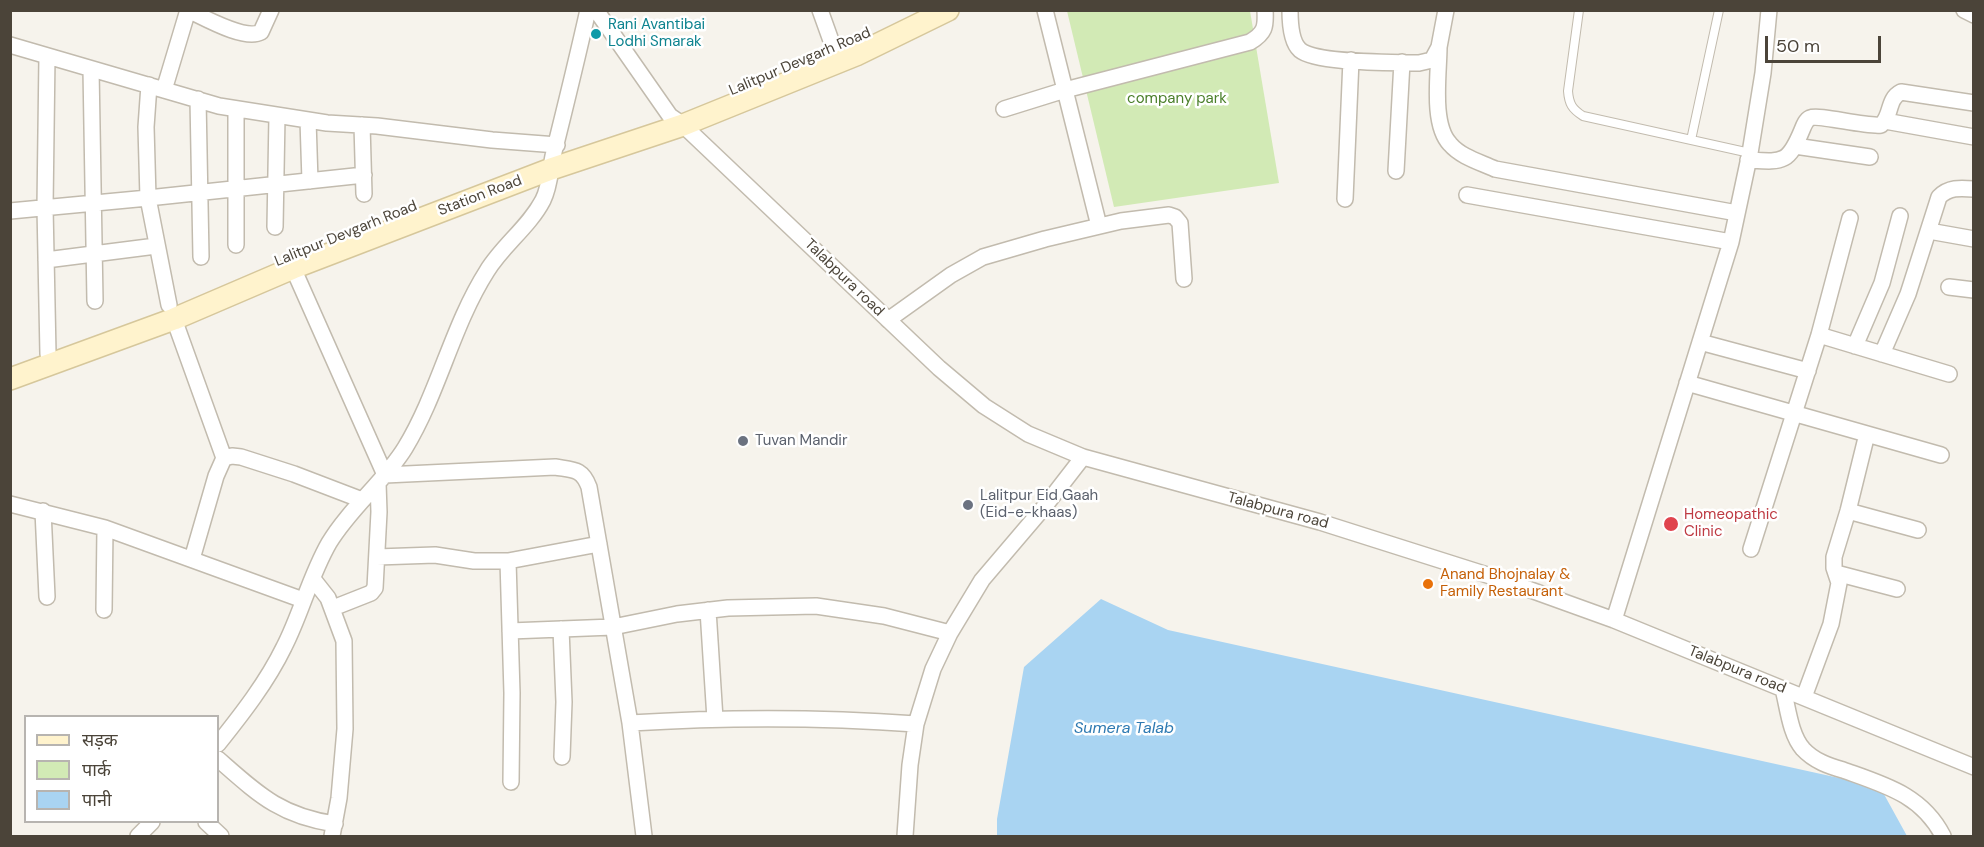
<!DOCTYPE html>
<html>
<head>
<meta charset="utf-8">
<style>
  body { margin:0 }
  #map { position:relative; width:1984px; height:847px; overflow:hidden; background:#f6f3ec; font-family:"DM Sans","Noto Sans Devanagari",sans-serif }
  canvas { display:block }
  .frame { position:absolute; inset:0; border:12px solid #4b4439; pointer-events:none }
  .legend { position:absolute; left:24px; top:715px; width:195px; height:108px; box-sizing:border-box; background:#fff; border:2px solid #b7b4b0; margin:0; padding:8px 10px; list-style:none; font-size:18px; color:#4b4439 }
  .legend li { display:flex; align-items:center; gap:12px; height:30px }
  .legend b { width:30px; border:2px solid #b7b4b0 }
  .scale { position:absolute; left:1765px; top:36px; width:116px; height:27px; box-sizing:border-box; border:3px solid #4b4439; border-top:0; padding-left:8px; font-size:18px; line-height:21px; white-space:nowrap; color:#4b4439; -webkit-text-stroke:4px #fff; paint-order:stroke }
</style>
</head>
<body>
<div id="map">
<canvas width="1984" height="847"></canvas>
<div class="frame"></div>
<ul class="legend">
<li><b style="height:8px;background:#fff3cd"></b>सड़क</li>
<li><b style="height:16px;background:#d2eab5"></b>पार्क</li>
<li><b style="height:16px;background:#a9d4f2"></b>पानी</li>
</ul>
<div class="scale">50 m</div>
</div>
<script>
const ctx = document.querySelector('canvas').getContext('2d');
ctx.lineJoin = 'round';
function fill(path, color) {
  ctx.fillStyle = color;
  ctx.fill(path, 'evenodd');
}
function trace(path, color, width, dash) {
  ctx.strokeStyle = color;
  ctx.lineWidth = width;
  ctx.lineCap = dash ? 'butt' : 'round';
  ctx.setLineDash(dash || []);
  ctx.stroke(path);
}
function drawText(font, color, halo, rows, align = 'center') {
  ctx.font = font + ' "DM Sans",sans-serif';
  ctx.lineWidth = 5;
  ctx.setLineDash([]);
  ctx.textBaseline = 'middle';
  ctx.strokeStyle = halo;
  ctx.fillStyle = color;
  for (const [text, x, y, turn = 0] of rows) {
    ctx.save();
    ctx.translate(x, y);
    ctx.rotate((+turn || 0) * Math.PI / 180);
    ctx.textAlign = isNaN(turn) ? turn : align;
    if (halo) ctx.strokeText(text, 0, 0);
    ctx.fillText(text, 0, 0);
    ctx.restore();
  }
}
fill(new Path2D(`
  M1067,11H1250L1279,183L1114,207Z`), '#d2eab5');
fill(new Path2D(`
  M1101,599L1168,630L1880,787L1907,836H997V819L1024,667Z`), '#a9d4f2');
const lane = new Path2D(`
  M1579,10L1568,91C1569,104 1572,109 1583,116L1750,153
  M1691,140L1719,10`);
const street = new Path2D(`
  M188,10C205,18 245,41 261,32L271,10
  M596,10L670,116L683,125L939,368L984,406L1028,434L1083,457L1320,522L1503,580L1614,620L1974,767
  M820,10L834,49
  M1045,10L1099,226
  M1290,10C1290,22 1291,42 1300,50C1317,64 1394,62 1419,63L1432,60L1439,47L1446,10
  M1964,10L1974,15
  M10,45L219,106L327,123L377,126L492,140L557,145
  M1439,47C1439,73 1431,124 1450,144C1461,157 1480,162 1495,169L1737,213
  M47,56L45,207L48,354
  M91,69L95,301
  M149,85L146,127L148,198L169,305
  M164,90L188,10
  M198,99L201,257
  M1004,109L1065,90L1250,42C1265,33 1266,27 1265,10
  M308,120L310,181
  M1885,121L1974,137
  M362,125L364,194
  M1795,146L1870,157
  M1748,160C1783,162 1788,164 1802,130C1804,125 1806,120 1810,118C1819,114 1864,127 1881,125C1892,116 1887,99 1901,92L1974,103
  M1396,171L1402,62
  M1467,195L1731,242
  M1345,199L1351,60
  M10,211L148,198L364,175
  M275,227L277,116
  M1929,231L1974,239
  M236,245V109
  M46,260L156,246
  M293,268L385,475L555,467C573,470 582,468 589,487L630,723L644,836
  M1949,287L1974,290
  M174,319L224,458
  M888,320L951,275L983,257L1045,239L1121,221L1169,215L1175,217L1180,223L1184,279
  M1819,335L1949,374
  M1700,342L1808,371
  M1855,346L1882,283L1900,216
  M1882,354L1908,294L1939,197C1949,187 1960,188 1974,189
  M1687,383L1941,455
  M10,504L105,528L303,600
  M43,511L47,597
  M1848,511L1918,530
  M1751,549L1819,335L1850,218
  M377,557L435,555L474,561H508L599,544
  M192,559L216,476L224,458L232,456L241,457L294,474L362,500
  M508,561L512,693L511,782
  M1836,573L1897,589
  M313,579L328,598L344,641L345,729L339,798L332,836
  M333,608L371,593L375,588L379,512L378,483
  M104,610L105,528
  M708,610L715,719
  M1614,620L1731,242L1750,153L1763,73L1769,10
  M561,629L564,702L562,757
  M510,631L613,627L677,614L728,608L816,606L884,616L950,633
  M1783,689C1788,708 1790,734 1803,749C1814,761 1829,766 1843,770C1885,785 1922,795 1943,836
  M1804,697L1831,624L1839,583L1834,568V557L1848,511L1867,434
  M630,723C726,717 821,717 916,724
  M218,744C242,714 267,682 284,647C301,614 310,576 329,543C350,508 384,482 405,448C439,392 452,326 487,271C503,245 529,227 543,200C550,186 550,171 553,156C565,108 577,59 588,10
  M218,759C258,794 280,816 335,824
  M206,822L221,836
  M138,836L152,822
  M905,836L910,765L916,724L933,669L950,633L982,580L1045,506L1083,457`);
const secondary = new Path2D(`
  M10,379L174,319L293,268L551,169L683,125L856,55L948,10`);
trace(lane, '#c2bbae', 10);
trace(street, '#c2bbae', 18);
trace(secondary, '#d6c79b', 24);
trace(lane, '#fff', 8);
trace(street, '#fff', 15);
trace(secondary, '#fff3cd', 21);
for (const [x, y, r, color] of [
  [596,34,6,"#0f9aa8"],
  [743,441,6,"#6b7280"],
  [968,505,6,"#6b7280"],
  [1671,524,8,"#e0444e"],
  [1428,584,6,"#e8710a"]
]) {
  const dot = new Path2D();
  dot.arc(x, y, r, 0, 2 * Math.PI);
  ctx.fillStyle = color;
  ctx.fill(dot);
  trace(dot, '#fff', 2);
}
drawText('15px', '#0d838f', '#fff', [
  ["Rani Avantibai",608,25],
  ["Lodhi Smarak",608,42]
], 'left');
drawText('15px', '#4b4439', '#fff', [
  ["Lalitpur Devgarh Road",800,62,-23],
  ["Station Road",480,196,-21],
  ["Lalitpur Devgarh Road",346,234,-22],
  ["Talabpura road",844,278,44],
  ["Talabpura road",1278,511,15],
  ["Talabpura road",1737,670,22]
]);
drawText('15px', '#4a7f2a', '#fff', [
  ["company park",1177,99]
]);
drawText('15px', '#5b616d', '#fff', [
  ["Tuvan Mandir",755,441],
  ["Lalitpur Eid Gaah",980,496],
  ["(Eid-e-khaas)",980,513]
], 'left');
drawText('15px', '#be3a42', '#fff', [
  ["Homeopathic",1684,515],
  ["Clinic",1684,532]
], 'left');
drawText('15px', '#c56008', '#fff', [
  ["Anand Bhojnalay &",1440,575],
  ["Family Restaurant",1440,592]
], 'left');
drawText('italic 16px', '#2e7ab2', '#fff', [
  ["Sumera Talab",1124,729]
]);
</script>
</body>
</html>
